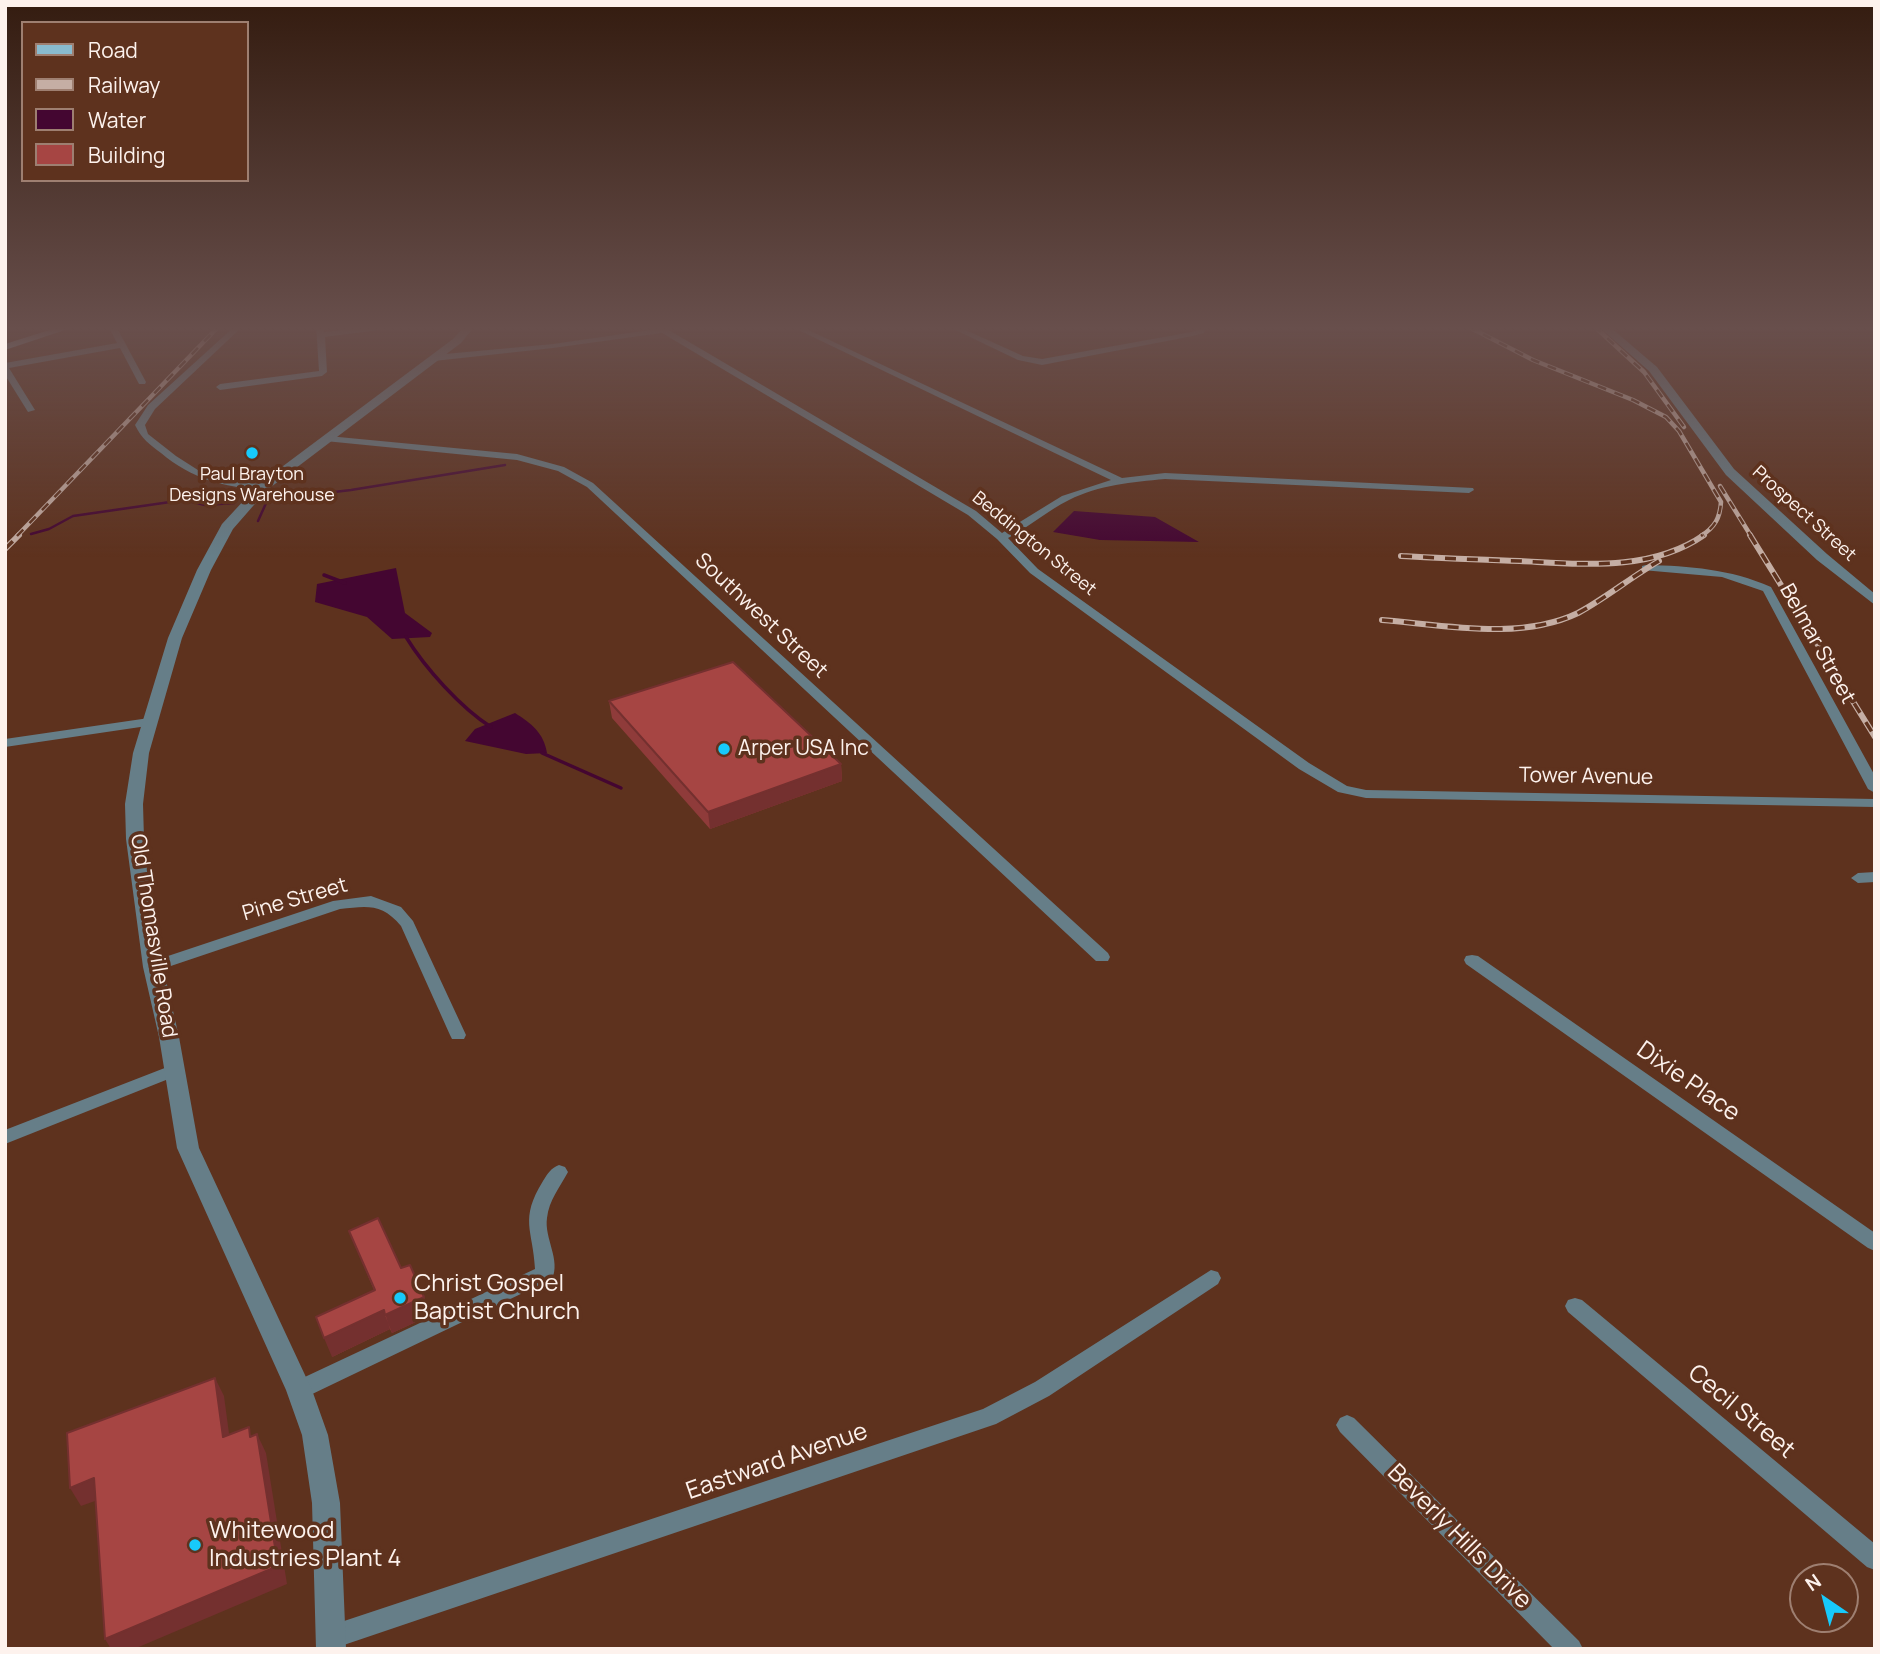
<!DOCTYPE html>
<html>
<head>
<meta charset="utf-8">
<style>
  body { margin:0 }
  #map { position:relative; width:1880px; height:1654px; overflow:hidden; background:#5e321e; font-family:Manrope,sans-serif }
  canvas { display:block }
  .frame { position:absolute; inset:0; border:7px solid #fdf2ed; pointer-events:none }
  .legend { position:absolute; left:21px; top:21px; width:228px; height:161px; box-sizing:border-box; background:#5e321e; border:2px solid #9e7f71; margin:0; padding:9px 12px; list-style:none; font-size:21px; color:#fdf2ed }
  .legend li { display:flex; align-items:center; gap:14px; height:35px }
  .legend b { width:35px; border:2px solid #9e7f71 }
  .north { position:absolute; left:1789px; top:1563px; width:70px; height:70px; box-sizing:border-box; background:#5e321e; border:2px solid #9e7f71; border-radius:50%; rotate:325deg; font-size:19px; font-weight:700; line-height:28px; text-align:center; color:#fdf2ed }
  .north::after { content:''; display:block; margin:auto; width:24px; height:32px; background:#17cafb; clip-path:polygon(50% 0,100% 100%,50% 72%,0 100%) }
</style>
</head>
<body>
<div id="map">
<canvas width="1880" height="1654"></canvas>
<div class="frame"></div>
<ul class="legend">
<li><b style="height:9px;background:#89bbcf"></b>Road</li>
<li><b style="height:9px;background:#c5aea4"></b>Railway</li>
<li><b style="height:19px;background:#440631"></b>Water</li>
<li><b style="height:19px;background:#a64543"></b>Building</li>
</ul>
<div class="north">N</div>
</div>
<script>
const ctx = document.querySelector('canvas').getContext('2d');
ctx.lineJoin = 'round';
function fill(path, color) {
  ctx.fillStyle = color;
  ctx.fill(path, 'evenodd');
}
function trace(path, color, width, dash) {
  ctx.strokeStyle = color;
  ctx.lineWidth = width;
  ctx.lineCap = dash ? 'butt' : 'round';
  ctx.setLineDash(dash || []);
  ctx.stroke(path);
}
function drawText(font, color, halo, rows, align = 'center') {
  ctx.font = font + ' Manrope,sans-serif';
  ctx.lineWidth = 7;
  ctx.setLineDash([]);
  ctx.textBaseline = 'middle';
  ctx.strokeStyle = halo;
  ctx.fillStyle = color;
  for (const [text, x, y, turn = 0] of rows) {
    ctx.save();
    ctx.translate(x, y);
    ctx.rotate((+turn || 0) * Math.PI / 180);
    ctx.textAlign = isNaN(turn) ? turn : align;
    if (halo) ctx.strokeText(text, 0, 0);
    ctx.fillText(text, 0, 0);
    ctx.restore();
  }
}
fill(new Path2D(`
  M1074,511L1155,517L1199,542L1100,540L1053,532Z
  M396,568L405,613L432,633L430,637L392,639L367,617L315,602L317,584Z
  M515,713C531,723 544,733 547,753L526,754L465,741L475,729Z`), '#440631');
trace(new Path2D(`
  M258,501L351,490L505,465
  M258,521L267,501
  M31,534L49,529L73,516L184,500L205,505L234,503`), '#440631', 2.5);
trace(new Path2D(`
  M324,575L345,583
  M406,637C425,668 461,708 491,727
  M542,753L621,788`), '#440631', 3.5);
fill(new Path2D(`
  M108,326H116L146,382L145,384H139L120,348L9,368L35,410L28,412L5,375V363L117,343Z
  M235,326H243L155,409L145,425L148,434L176,456L201,472L226,480L267,485L268,487L263,490C223,487 192,479 161,453C150,445 141,438 135,425L148,405Z
  M316,326H324V332L376,326H398L394,328L325,337L327,372L322,376L220,390L216,387L220,384L319,371Z
  M653,326H662L976,511L1002,533L1062,496L1111,480L790,326H800L1122,478L1165,473L1473,488L1474,490L1469,493L1165,479C1132,482 1099,485 1069,500C1047,511 1029,527 1008,538L1038,569L1309,763L1347,786L1366,790L1875,799V807L1366,798L1338,792L1299,769L1030,573L997,539L968,515L662,333L553,348L434,361L430,358L434,355L553,344L656,329Z
  M947,326H957L1023,356L1042,359L1191,332L1197,330L1198,326H1206L1204,333L1193,336L1042,365L1018,360Z
  M328,436L517,454L564,467L593,483L1108,953L1110,957L1108,961H1096L587,487L558,471L517,460L325,441L323,439Z
  M1646,565C1690,566 1730,569 1771,587L1875,776V793L1868,789L1763,591L1722,577L1642,570V566Z
  M149,718L154,719L155,722L154,725L5,747V739Z
  M1875,872V882L1858,883L1851,878L1858,873Z
  M371,896L401,907L413,921L466,1035L464,1039H452L450,1035L401,926C382,903 367,906 340,909L153,972L147,971L145,967L147,963L333,901Z
  M1472,955L1478,956L1875,1233V1251L1868,1248L1466,964L1464,960L1466,956Z
  M175,1064L181,1066L183,1070L181,1074L5,1144V1130Z
  M559,1165L565,1167L568,1172C560,1187 549,1200 547,1218C544,1238 561,1260 552,1279L306,1397L299,1399L292,1397L289,1390L292,1383L535,1269C533,1229 519,1220 543,1181C548,1173 551,1168 559,1165Z
  M1211,1270L1218,1272L1221,1278L1218,1284L1049,1396L996,1424L332,1649L324,1645L320,1637L324,1629L332,1625L983,1409L1035,1382Z
  M1575,1298L1582,1300L1875,1544V1570L1867,1567L1568,1312L1565,1306L1568,1300Z
  M1347,1415L1354,1418L1579,1641L1583,1649H1554L1340,1432L1336,1425L1340,1418Z`), '#667e88');
fill(new Path2D(`
  M465,326H475L461,343L267,490L233,529L211,570L182,638L149,753L143,804L144,839L163,967L179,1037L199,1148L312,1390L328,1435L340,1503L346,1649H316L312,1503L302,1435L286,1390L177,1148L159,1037L143,967L126,839L125,804L133,753L168,638L197,570L222,524L259,484L453,339Z
  M1598,326H1609L1657,367L1734,469L1827,554L1875,594V605L1817,560L1726,475L1649,371Z`), '#667e88');
fill(new Path2D(`
  M62,326H77L5,350V344Z`), '#89bbcf');
const railFar1 = new Path2D(`
  M1467,326L1533,360L1633,400L1666,417L1679,431L1721,502C1720,518 1715,527 1701,536
  M1594,326L1644,372L1684,427
  M1720,486L1751,536
  M17,536L219,326`);
const rail = new Path2D(`
  M1750,535L1875,737
  M5,549L19,535
  M1401,556C1441,558 1480,560 1520,561C1581,564 1651,572 1704,535
  M1382,620C1444,625 1520,641 1578,613C1606,598 1631,577 1659,561`);
trace(railFar1, '#c5aea4', 4.5);
trace(rail, '#c5aea4', 6);
trace(railFar1, '#5e321e', 2.5, [9]);
trace(rail, '#5e321e', 3.5, [11]);
fill(new Path2D(`
  M609,701L841,764L842,781L710,829L612,718Z
  M349,1231L401,1268L424,1297L431,1315L392,1333L390,1329L332,1357L374,1290Z`), '#8f3b3a');
fill(new Path2D(`
  M841,764L842,781L710,829L708,812Z
  M424,1297L431,1315L392,1333L385,1315Z
  M384,1310L390,1329L332,1357L324,1338Z
  M215,1378L224,1396L232,1456L223,1437Z
  M257,1434L266,1453L287,1584L134,1649H111L105,1639Z
  M94,1478L106,1497L81,1506L70,1488Z`), '#74302f');
const building = new Path2D(`
  M733,662L841,764L708,812L609,701Z
  M378,1218L401,1268L410,1265L424,1297L385,1315L384,1310L324,1338L316,1317L375,1290L349,1231Z
  M215,1378L223,1437L249,1427L250,1437L257,1434L278,1566L105,1639L94,1478L70,1488L67,1433Z`);
fill(building, '#a64543');
trace(building, '#74302f', 2);
const sky = ctx.createLinearGradient(0, 0, 0, 557);
sky.addColorStop(0, '#341c10');
sky.addColorStop(0.59, '#684f4c');
sky.addColorStop(1, '#684f4c00');
ctx.fillStyle = sky;
ctx.fillRect(0, 0, 1880, 557);
for (const [x, y, r, color] of [
  [252,453,7,"#17cafb"],
  [724,749,7,"#17cafb"],
  [400,1298,7,"#17cafb"],
  [195,1545,7,"#17cafb"]
]) {
  const dot = new Path2D();
  dot.arc(x, y, r, 0, 2 * Math.PI);
  ctx.fillStyle = color;
  ctx.fill(dot);
  trace(dot, '#5e321e', 2.5);
}
drawText('18px', '#fdf2ed', '#5e321e', [
  ["Paul Brayton",252,475],
  ["Designs Warehouse",252,496]
]);
drawText('18px', '#fdf2ed', '#5e321e', [
  ["Prospect Street",1804,514,42],
  ["Beddington Street",1034,544,39]
]);
drawText('21px', '#fdf2ed', '#5e321e', [
  ["Southwest Street",761,616,43],
  ["Belmar Street",1817,644,61],
  ["Tower Avenue",1586,777,1],
  ["Pine Street",295,900,-16],
  ["Old Thomasville Road",153,936,81]
]);
drawText('21px', '#fdf2ed', '#5e321e', [
  ["Arper USA Inc",738,749]
], 'left');
drawText('24px', '#fdf2ed', '#5e321e', [
  ["Dixie Place",1688,1082,35],
  ["Cecil Street",1741,1412,40],
  ["Eastward Avenue",777,1462,-19],
  ["Beverly Hills Drive",1459,1537,45]
]);
drawText('24px', '#fdf2ed', '#5e321e', [
  ["Christ Gospel",414,1284],
  ["Baptist Church",414,1312],
  ["Whitewood",209,1531],
  ["Industries Plant 4",209,1559]
], 'left');
</script>
</body>
</html>
